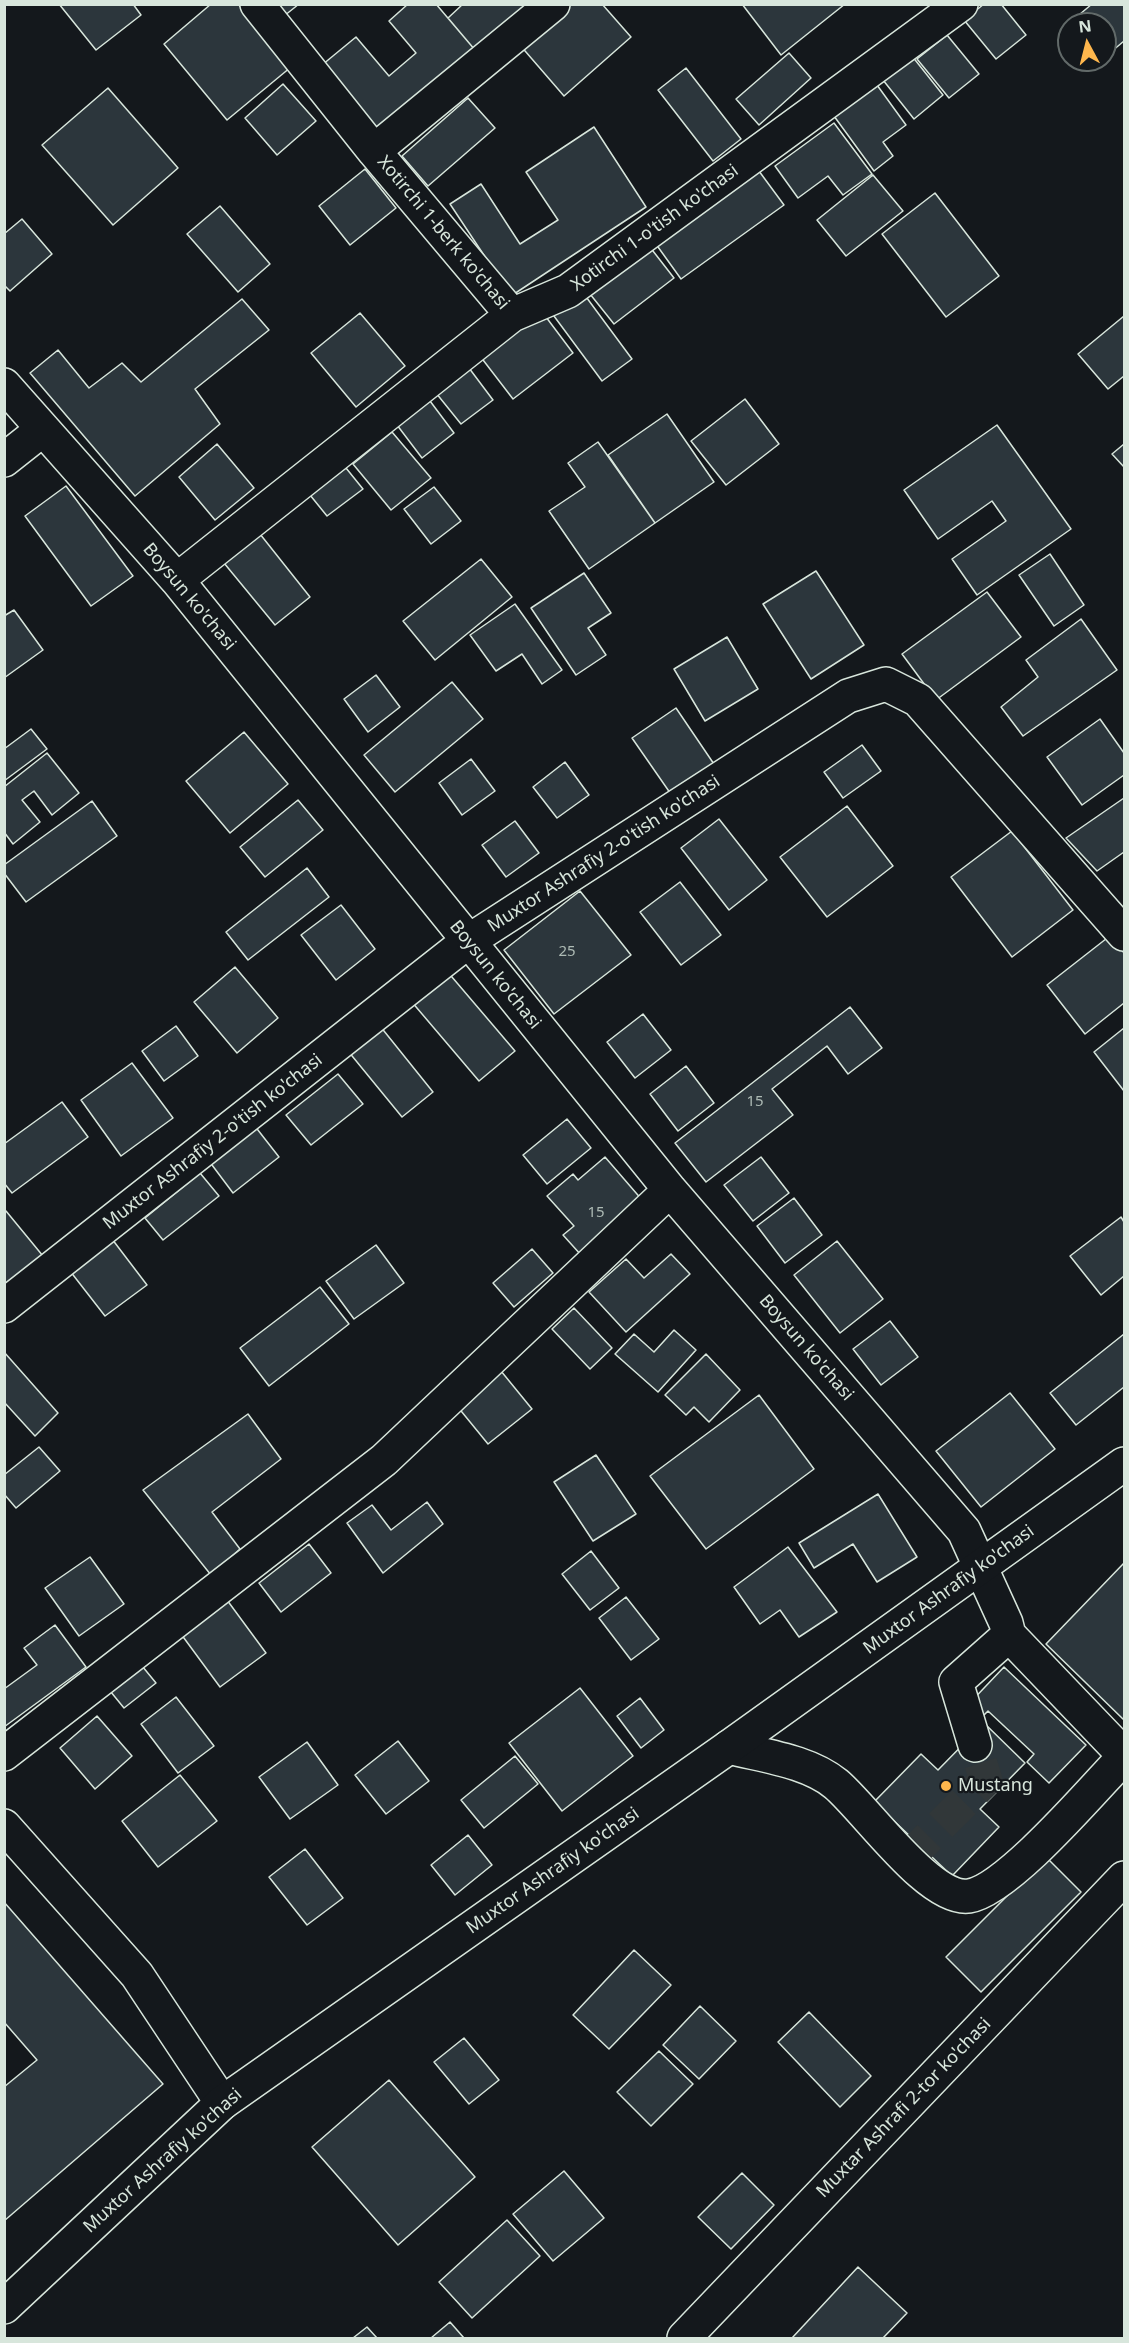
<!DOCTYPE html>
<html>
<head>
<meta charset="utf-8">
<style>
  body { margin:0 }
  #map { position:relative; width:1129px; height:2343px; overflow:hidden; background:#14181c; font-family:"Noto Sans",sans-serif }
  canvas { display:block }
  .frame { position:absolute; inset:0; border:6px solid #d8e6dc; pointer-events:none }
  .north { position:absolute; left:1057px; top:12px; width:60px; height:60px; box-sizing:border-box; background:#14181c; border:2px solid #626a69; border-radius:50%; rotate:353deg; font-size:16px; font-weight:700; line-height:24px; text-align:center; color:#d8e6dc }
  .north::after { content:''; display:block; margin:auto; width:21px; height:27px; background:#ffb74d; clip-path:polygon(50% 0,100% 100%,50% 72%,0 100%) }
</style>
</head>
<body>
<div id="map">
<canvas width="1129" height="2343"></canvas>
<div class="frame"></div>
<div class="north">N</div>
</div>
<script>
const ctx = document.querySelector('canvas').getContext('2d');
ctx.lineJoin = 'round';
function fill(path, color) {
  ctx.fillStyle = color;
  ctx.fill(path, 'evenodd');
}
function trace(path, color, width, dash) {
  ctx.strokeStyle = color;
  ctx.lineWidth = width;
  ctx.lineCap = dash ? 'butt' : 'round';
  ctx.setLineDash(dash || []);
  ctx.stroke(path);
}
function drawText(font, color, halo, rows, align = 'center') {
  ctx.font = font + ' "Noto Sans",sans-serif';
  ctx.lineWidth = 4.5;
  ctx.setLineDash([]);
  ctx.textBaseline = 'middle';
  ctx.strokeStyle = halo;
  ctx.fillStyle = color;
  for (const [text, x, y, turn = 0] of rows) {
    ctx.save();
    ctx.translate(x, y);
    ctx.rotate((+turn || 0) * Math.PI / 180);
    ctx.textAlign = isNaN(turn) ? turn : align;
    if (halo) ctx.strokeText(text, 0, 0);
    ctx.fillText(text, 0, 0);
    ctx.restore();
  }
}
const building = new Path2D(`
  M59,4H133L141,15L96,50Z
  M211,4H238L291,67L227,120L164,44Z
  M275,4H299L284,16Z
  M408,4H436L475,50L378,131L322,65L356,37L389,76L416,53L389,21Z
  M463,4H529L475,50L448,18Z
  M565,4H602L631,37L564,96L519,44Z
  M742,4H845L781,55Z
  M984,4H1001L1026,35L996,59L964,20Z
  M1092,4H1124V41L1105,57V24H1069V39L1061,30Z
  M947,35L979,74L949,98L917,59Z
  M789,53L811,78L759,125L736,99Z
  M912,56L943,95L914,119L883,80Z
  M1086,60H1101L1092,68Z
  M686,68L741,139L713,161L658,90Z
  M283,84L316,121L277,155L245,118Z
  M877,85L906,125L883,142L893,156L874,171L834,116Z
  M108,88L178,168L113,225L42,145Z
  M468,98L495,128L428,186L402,156Z
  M834,123L872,174L843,195L828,176L798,198L775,166Z
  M594,127L646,207L511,296L450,204L481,184L520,244L558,220L526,172Z
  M756,167L784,205L681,279L653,240Z
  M365,169L396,208L350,245L319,206Z
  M873,175L903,211L846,256L817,220Z
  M935,193L999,276L946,317L882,234Z
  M220,206L270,264L238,292L187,234Z
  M22,219L52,254L10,291L4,285V234Z
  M646,242L674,278L614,324L586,289Z
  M581,290L632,359L602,381L551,312Z
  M242,299L269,330L195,389L220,424L135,496L30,373L58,350L89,388L122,363L141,382Z
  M540,309L573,353L513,399L480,356Z
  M360,313L405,366L356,407L311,353Z
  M1124,316V376L1108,389L1078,354Z
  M469,368L493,400L461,424L436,393Z
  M745,399L779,444L726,485L691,441Z
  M430,401L454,433L422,458L397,425Z
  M667,414L714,482L655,523L608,455Z
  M997,425L1071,529L977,595L952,559L1006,521L992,501L938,539L904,490Z
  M392,432L431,478L391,510L353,464Z
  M598,442L655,523L589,569L549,511L585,487L568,463Z
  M217,444L254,488L215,520L179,477Z
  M1124,444V467L1112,454Z
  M346,468L363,489L327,516L310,495Z
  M66,486L133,576L91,606L25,516Z
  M434,487L461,521L431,544L404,509Z
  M260,534L310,597L275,625L224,563Z
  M1050,554L1084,605L1054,626L1019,575Z
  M481,559L512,597L435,660L403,621Z
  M816,571L864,645L811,679L763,604Z
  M584,573L611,613L588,628L606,655L576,675L531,608Z
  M987,592L1021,637L936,700L902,654Z
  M515,604L562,670L542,684L522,654L496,671L470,635Z
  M14,610L43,650L4,678V616Z
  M1081,619L1117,670L1023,736L1001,707L1038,677L1026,660Z
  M727,637L758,689L705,721L674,669Z
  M376,675L400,707L368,732L344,699Z
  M452,682L483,719L395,792L364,755Z
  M676,708L718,770L675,800L632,738Z
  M1100,719L1124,753V775L1082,805L1047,757Z
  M31,729L47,749L4,781V749Z
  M244,732L288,784L230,833L186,781Z
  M862,745L881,771L843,798L824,772Z
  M47,753L79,793L52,815L34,791L22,800L40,822L13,844L4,832V787Z
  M471,759L495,791L462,815L439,783Z
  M565,762L589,795L557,818L533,787Z
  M1124,798V852L1097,871L1066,838Z
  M298,800L323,830L265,877L240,847Z
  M92,801L117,836L26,902L4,873V865Z
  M847,806L893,866L827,917L780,857Z
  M719,819L767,880L729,910L681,848Z
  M515,821L539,853L506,877L482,845Z
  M1012,831L1073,910L1012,957L951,877Z
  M307,868L329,897L248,960L226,932Z
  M680,882L721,935L681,965L640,912Z
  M580,891L631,955L554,1014L504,950Z
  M341,905L375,949L336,980L301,935Z
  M1111,935L1124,953V1003L1085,1034L1047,985Z
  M235,967L278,1018L237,1053L194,1002Z
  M446,970L515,1051L479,1081L411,1001Z
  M850,1007L882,1048L848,1074L827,1046L772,1089L793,1115L706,1182L675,1143Z
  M643,1014L671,1050L635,1078L607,1042Z
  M176,1026L198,1056L164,1081L142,1051Z
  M380,1026L433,1092L402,1117L348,1051Z
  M1124,1028V1091L1094,1052Z
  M132,1063L173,1118L121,1156L81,1100Z
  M686,1066L714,1103L678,1131L650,1094Z
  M338,1074L363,1104L311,1145L286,1115Z
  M62,1102L88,1137L12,1193L4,1183V1144Z
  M567,1119L591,1148L547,1184L523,1155Z
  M254,1125L279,1157L233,1193L209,1161Z
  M605,1157L643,1201L581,1255L563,1235L574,1226L547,1196L573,1174L578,1180Z
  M761,1157L789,1193L753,1221L724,1185Z
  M200,1173L219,1196L163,1240L145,1218Z
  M794,1198L822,1235L785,1263L757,1226Z
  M6,1211L43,1256L4,1286V1212Z
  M1121,1217L1124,1222V1276L1101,1295L1070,1256Z
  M112,1239L147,1285L105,1316L70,1271Z
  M837,1241L883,1299L840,1333L794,1275Z
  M376,1245L404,1283L354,1319L326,1281Z
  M532,1249L553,1273L514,1307L493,1283Z
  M671,1254L690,1274L626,1332L589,1292L626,1259L644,1278Z
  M320,1287L349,1324L269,1386L240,1348Z
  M574,1308L612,1348L590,1369L552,1329Z
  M890,1321L918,1357L881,1385L853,1349Z
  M674,1330L696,1350L658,1392L615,1354L634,1334L654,1352Z
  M1124,1334V1387L1076,1425L1050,1393Z
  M4,1352L58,1413L35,1436L4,1402Z
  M706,1354L740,1390L709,1422L694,1407L686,1415L665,1395Z
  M501,1371L532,1409L488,1444L457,1406Z
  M1010,1393L1055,1449L981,1507L936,1451Z
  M759,1395L814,1469L706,1549L650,1476Z
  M248,1414L281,1459L212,1512L240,1549L211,1575L143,1490Z
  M39,1447L60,1471L16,1508L4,1494V1475Z
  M596,1455L636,1514L593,1541L554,1482Z
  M878,1494L917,1557L877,1582L853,1544L814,1568L799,1543Z
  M427,1502L443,1524L383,1573L347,1523L372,1505L391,1530Z
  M309,1544L331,1573L281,1612L259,1583Z
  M788,1547L837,1612L799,1637L780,1610L760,1624L734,1587Z
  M591,1551L619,1588L590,1610L562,1574Z
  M90,1557L124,1604L79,1636L45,1588Z
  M1124,1563V1720L1046,1644Z
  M626,1597L659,1639L631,1660L599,1618Z
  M227,1600L266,1653L220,1687L181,1634Z
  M55,1625L86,1667L4,1727V1689L37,1665L24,1648Z
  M138,1661L156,1683L124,1708L106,1686Z
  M1004,1667L1086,1745L1049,1783L1027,1762L1034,1754L988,1711L979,1720L965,1708Z
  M580,1688L633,1756L562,1811L509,1743Z
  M176,1697L214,1746L178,1773L141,1724Z
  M640,1698L664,1730L641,1748L617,1716Z
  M97,1716L132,1756L95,1789L60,1748Z
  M984,1723L1025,1763L980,1809L999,1827L952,1876L874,1802L921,1754L938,1770Z
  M398,1741L429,1781L386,1814L355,1775Z
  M307,1742L338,1785L290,1819L259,1777Z
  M515,1756L538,1784L484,1828L461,1800Z
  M180,1775L217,1821L158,1867L122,1821Z
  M468,1835L492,1865L455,1895L431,1865Z
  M305,1849L343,1898L307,1925L269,1877Z
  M1046,1857L1081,1892L981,1992L946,1957Z
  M4,1902L163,2084L4,2221V2087L37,2060L4,2022Z
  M634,1950L671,1985L609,2049L573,2015Z
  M700,2006L736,2041L699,2079L663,2045Z
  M809,2012L871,2076L840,2107L778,2042Z
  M464,2038L499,2080L469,2104L434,2062Z
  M659,2051L693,2084L651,2126L617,2092Z
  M389,2080L475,2177L398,2245L312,2147Z
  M564,2171L604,2218L553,2261L513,2214Z
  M742,2173L774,2205L731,2249L698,2217Z
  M507,2220L540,2256L472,2318L439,2282Z
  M858,2267L907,2313L883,2338H792Z
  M450,2322L464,2338H431Z
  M367,2327L377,2338H353Z`);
fill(building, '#2c363c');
trace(building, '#d8e6dc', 1.5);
trace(new Path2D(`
  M906,1860L986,1780L975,1745`), '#313739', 33, [33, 16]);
const minor = new Path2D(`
  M257,4L374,151L512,315
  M374,151L553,4
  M4,385L177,580L670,1190L964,1531L1006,1623L1009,1635L1124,1755
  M4,460L42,430
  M177,580L512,315L568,291L961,4
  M4,1306L467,942L848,696L886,684L918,700L1124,934
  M975,1745L956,1682L1009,1635
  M729,1747C764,1756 808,1761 836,1784C865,1808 930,1902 969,1896C1008,1890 1094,1788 1124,1757
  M4,1754L384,1460L670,1190
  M4,1826L137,1975L222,2103
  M684,2338L1124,1878`);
const major = new Path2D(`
  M4,2307L222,2103L729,1747L1124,1464`);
trace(minor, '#d8e6dc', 36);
trace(major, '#d8e6dc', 36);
trace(minor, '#14181c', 33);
trace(major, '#14181c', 33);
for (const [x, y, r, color] of [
  [946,1786,6,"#ffb74d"]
]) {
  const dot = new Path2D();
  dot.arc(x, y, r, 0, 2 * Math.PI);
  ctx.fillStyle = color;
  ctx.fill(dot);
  trace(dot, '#14181c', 2);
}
drawText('15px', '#adbab4', null, [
  ["25",567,952],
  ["15",755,1102],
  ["15",596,1213]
]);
drawText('18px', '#d8e6dc', '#14181c', [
  ["Xotirchi 1-o'tish ko'chasi",655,228,-36],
  ["Xotirchi 1-berk ko'chasi",443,233,50],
  ["Boysun ko'chasi",189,597,50],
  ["Muxtor Ashrafiy 2-o'tish ko'chasi",604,854,-33],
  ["Boysun ko'chasi",495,975,51],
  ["Muxtor Ashrafiy 2-o'tish ko'chasi",213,1142,-38],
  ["Boysun ko'chasi",806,1348,49],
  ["Muxtor Ashrafiy ko'chasi",949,1590,-36],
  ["Muxtor Ashrafiy ko'chasi",553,1871,-35],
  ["Muxtar Ashrafi 2-tor ko'chasi",904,2108,-46],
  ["Muxtor Ashrafiy ko'chasi",163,2161,-42]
]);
drawText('18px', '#d8e6dc', '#14181c', [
  ["Mustang",958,1786]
], 'left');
</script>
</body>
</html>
